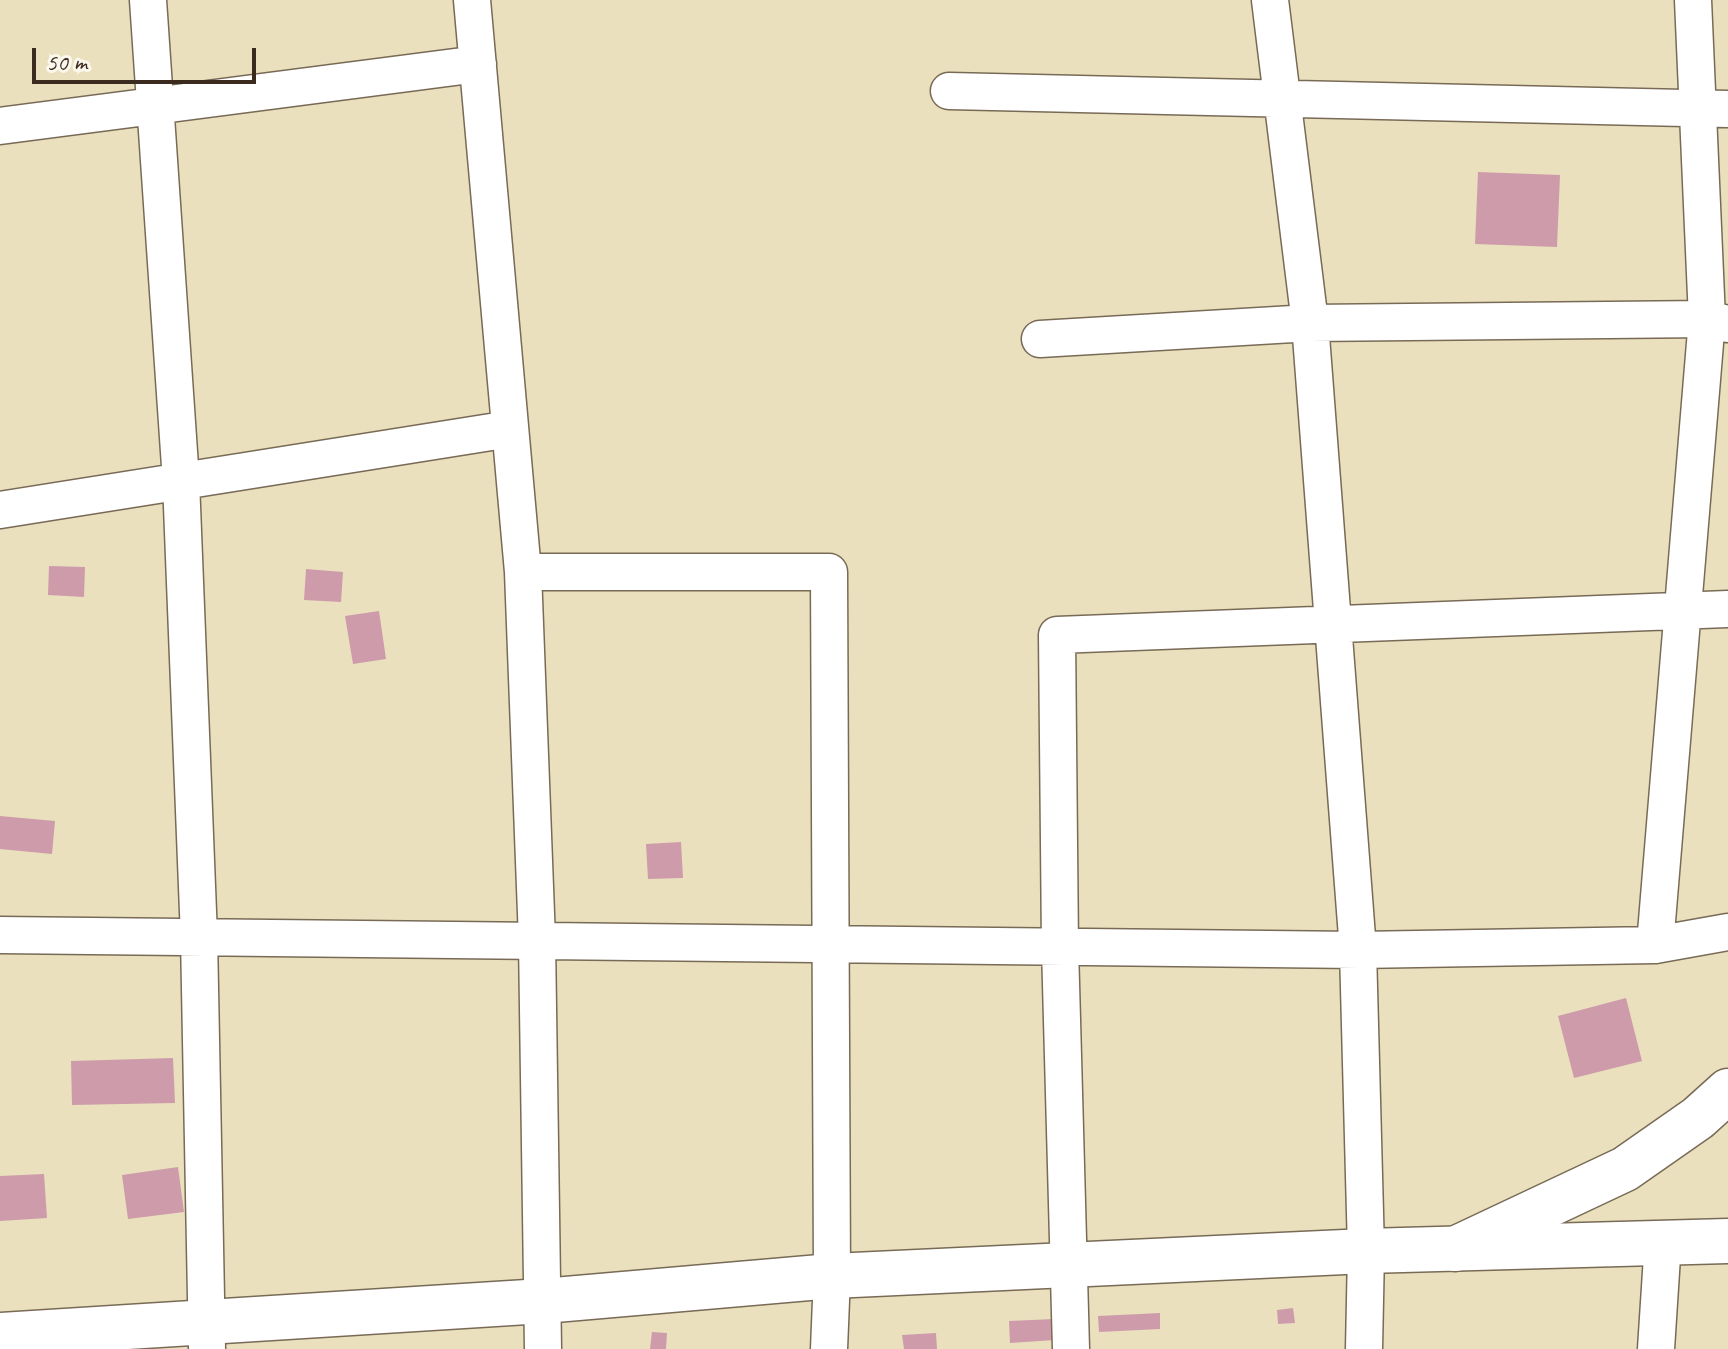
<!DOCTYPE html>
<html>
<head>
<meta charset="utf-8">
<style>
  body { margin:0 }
  #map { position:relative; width:1728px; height:1349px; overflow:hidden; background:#eae0bd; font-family:Caveat,sans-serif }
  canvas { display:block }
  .scale { position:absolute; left:32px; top:48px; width:224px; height:36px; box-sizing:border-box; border:4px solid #3b2a1e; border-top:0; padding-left:10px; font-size:24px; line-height:28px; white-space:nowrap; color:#3b2a1e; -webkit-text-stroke:6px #fbf7ec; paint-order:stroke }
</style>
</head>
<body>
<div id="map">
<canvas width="1728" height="1349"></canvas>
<div class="scale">50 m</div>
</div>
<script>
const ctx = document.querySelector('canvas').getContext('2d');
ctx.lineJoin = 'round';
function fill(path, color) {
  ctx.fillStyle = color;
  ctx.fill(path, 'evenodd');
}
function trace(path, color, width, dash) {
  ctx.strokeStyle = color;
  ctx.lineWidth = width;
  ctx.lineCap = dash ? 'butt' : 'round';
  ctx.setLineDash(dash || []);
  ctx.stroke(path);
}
fill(new Path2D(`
  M1478,172L1560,175L1557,247L1475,244Z
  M49,566L85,567L84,597L48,595Z
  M306,569L343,572L341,602L304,600Z
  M379,611L386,659L353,664L345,616Z
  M0,816L55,821L52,854L0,849Z
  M681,842L683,878L648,879L646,844Z
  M1626,998L1642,1061L1574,1078L1558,1016Z
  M173,1058L175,1103L72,1105L71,1061Z
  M178,1167L184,1212L128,1219L122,1175Z
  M44,1174L47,1218L0,1221V1176Z
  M1293,1308L1295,1323L1278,1324L1277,1310Z
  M1160,1313V1329L1099,1332L1098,1316Z
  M1054,1319L1055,1340L1010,1343L1009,1321Z
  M652,1332L667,1333L666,1349H650Z
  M936,1333L937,1349H904L902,1335Z`), '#ce9bab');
const minor = new Path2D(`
  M148,0L181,481L199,937L207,1349
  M472,0L523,572L537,940L543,1349
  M1270,0L1310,323L1358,950L1366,1251L1364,1349
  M1693,0L1707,319L1728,324
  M949,91L1728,109
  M0,126L478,64
  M1040,339L1310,323L1707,319L1655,945
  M0,510L510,429
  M523,572H829L832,1276L829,1349
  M0,935L1358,950L1655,945L1728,932
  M1071,1349L1060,947L1057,635L1728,609
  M1656,1349L1663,1241`);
const major = new Path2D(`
  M1455,1249L1625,1169L1698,1118L1728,1091`);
const highway = new Path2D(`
  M0,1335L543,1301L832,1276L1366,1251L1728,1241`);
trace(minor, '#786a56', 39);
trace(major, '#786a56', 47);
trace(highway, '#786a56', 47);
trace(minor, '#fff', 36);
trace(major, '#fff', 44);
trace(highway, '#fff', 44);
</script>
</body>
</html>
